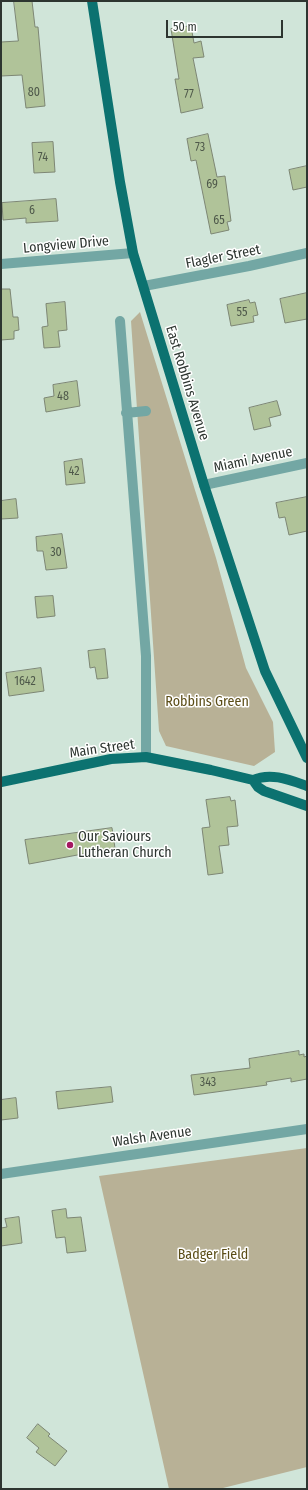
<!DOCTYPE html>
<html>
<head>
<meta charset="utf-8">
<style>
  body { margin:0 }
  #map { position:relative; width:308px; height:1490px; overflow:hidden; background:#d0e5d9; font-family:"Fira Sans Condensed",sans-serif }
  canvas { display:block }
  .frame { position:absolute; inset:0; border:2px solid #2d3530; pointer-events:none }
  .scale { position:absolute; left:166px; top:20px; width:117px; height:18px; box-sizing:border-box; border:2px solid #2d3530; border-top:0; padding-left:5px; font-size:12px; line-height:14px; white-space:nowrap; color:#2d3530; -webkit-text-stroke:3px #fff; paint-order:stroke }
</style>
</head>
<body>
<div id="map">
<canvas width="308" height="1490"></canvas>
<div class="frame"></div>
<div class="scale">50 m</div>
</div>
<script>
const ctx = document.querySelector('canvas').getContext('2d');
ctx.lineJoin = 'round';
function fill(path, color) {
  ctx.fillStyle = color;
  ctx.fill(path, 'evenodd');
}
function trace(path, color, width, dash) {
  ctx.strokeStyle = color;
  ctx.lineWidth = width;
  ctx.lineCap = dash ? 'butt' : 'round';
  ctx.setLineDash(dash || []);
  ctx.stroke(path);
}
function drawText(font, color, halo, rows, align = 'center') {
  ctx.font = font + ' "Fira Sans Condensed",sans-serif';
  ctx.lineWidth = 3;
  ctx.setLineDash([]);
  ctx.textBaseline = 'middle';
  ctx.strokeStyle = halo;
  ctx.fillStyle = color;
  for (const [text, x, y, turn = 0] of rows) {
    ctx.save();
    ctx.translate(x, y);
    ctx.rotate((+turn || 0) * Math.PI / 180);
    ctx.textAlign = isNaN(turn) ? turn : align;
    if (halo) ctx.strokeText(text, 0, 0);
    ctx.fillText(text, 0, 0);
    ctx.restore();
  }
}
fill(new Path2D(`
  M140,312L216,558L246,668L273,722L275,752L254,766L166,746L159,731L131,321Z
  M307,1148V1467L219,1489H169L99,1176Z`), '#b8b196');
const building = new Path2D(`
  M14,1H32L35,27H38L45,106L26,108L22,75L1,76V42L18,41Z
  M191,26L194,43L201,41L204,57L193,58L203,108L181,113L175,79H179L171,29Z
  M208,134L217,177L225,176L231,221L227,222L229,230L211,234L196,160L191,161L187,139Z
  M53,142L55,172L34,173L32,143Z
  M307,166V187L293,190L289,170Z
  M56,199L58,221L26,223V218L3,220L2,203Z
  M1,289H10L13,317H18L19,330L14,331V339L1,340Z
  M307,293V319L285,323L280,299Z
  M249,300L250,303L255,302L258,315L253,316L254,322L231,326L227,305Z
  M65,302L67,330L58,331L60,347L44,348L42,327L48,326L46,304Z
  M77,381L80,406L46,412L44,398L54,396L53,385Z
  M277,401L281,415L269,418L271,426L254,430L249,408Z
  M82,459L85,483L66,485L64,462Z
  M307,497V531L289,535L285,517L279,518L276,503Z
  M16,499L18,518L1,519V501Z
  M62,534L67,568L46,570L43,551H37L36,537Z
  M53,596L55,616L37,618L35,597Z
  M105,649L108,678L97,679L95,667L90,668L88,651Z
  M41,668L44,691L9,696L6,673Z
  M230,797L231,801L235,800L238,826L227,827L229,845L219,846L223,873L208,875L202,828L210,827L206,800Z
  M112,828L115,848L29,864L25,840Z
  M299,1051V1055L304,1054V1057L307,1056V1079L291,1082V1078L266,1082L267,1085L194,1095L191,1075L250,1068L249,1059Z
  M111,1087L113,1102L58,1109L56,1092Z
  M16,1098L18,1118L1,1120V1100Z
  M66,1209L67,1218L81,1217L86,1251L67,1253L65,1237L56,1238L52,1211Z
  M19,1217L22,1243L1,1246V1228L7,1227L5,1219Z
  M38,1424L50,1434L48,1436L67,1451L55,1466L36,1452L39,1448L27,1438Z`);
fill(building, '#b0c399');
trace(building, '#7d8674', 1);
trace(new Path2D(`
  M1,264L133,253
  M144,286L249,266L307,253
  M120,321L146,656V757
  M126,413L146,411
  M204,485L307,463
  M1,1174L307,1129`), '#73a7a4', 10);
trace(new Path2D(`
  M92,1L120,182L133,253L204,485L265,671L307,758
  M253,780L258,787L264,791L307,806
  M253,780C271,772 290,780 307,786
  M1,782L111,759L146,757L211,770L253,780`), '#0c7270', 10);
for (const [x, y, r, color] of [
  [70,845,4,"#a41960"]
]) {
  const dot = new Path2D();
  dot.arc(x, y, r, 0, 2 * Math.PI);
  ctx.fillStyle = color;
  ctx.fill(dot);
  trace(dot, '#fff', 1.5);
}
drawText('12px', '#4e584a', null, [
  ["80",34,93],
  ["77",189,95],
  ["73",200,148],
  ["74",43,158],
  ["69",212,185],
  ["6",32,211],
  ["65",219,221],
  ["55",242,313],
  ["48",63,397],
  ["42",74,472],
  ["30",56,553],
  ["1642",25,682],
  ["343",208,1083]
]);
drawText('14px', '#2d3530', '#fff', [
  ["Longview Drive",66,245,-5],
  ["Flagler Street",223,257,-11],
  ["East Robbins Avenue",187,383,73],
  ["Miami Avenue",253,460,-12],
  ["Main Street",102,749,-8],
  ["Walsh Avenue",152,1137,-8]
]);
drawText('14px', '#5b4d17', '#fff', [
  ["Robbins Green",207,702],
  ["Badger Field",213,1255]
]);
drawText('14px', '#2d3530', '#fff', [
  ["Our Saviours",78,837],
  ["Lutheran Church",78,853]
], 'left');
</script>
</body>
</html>
